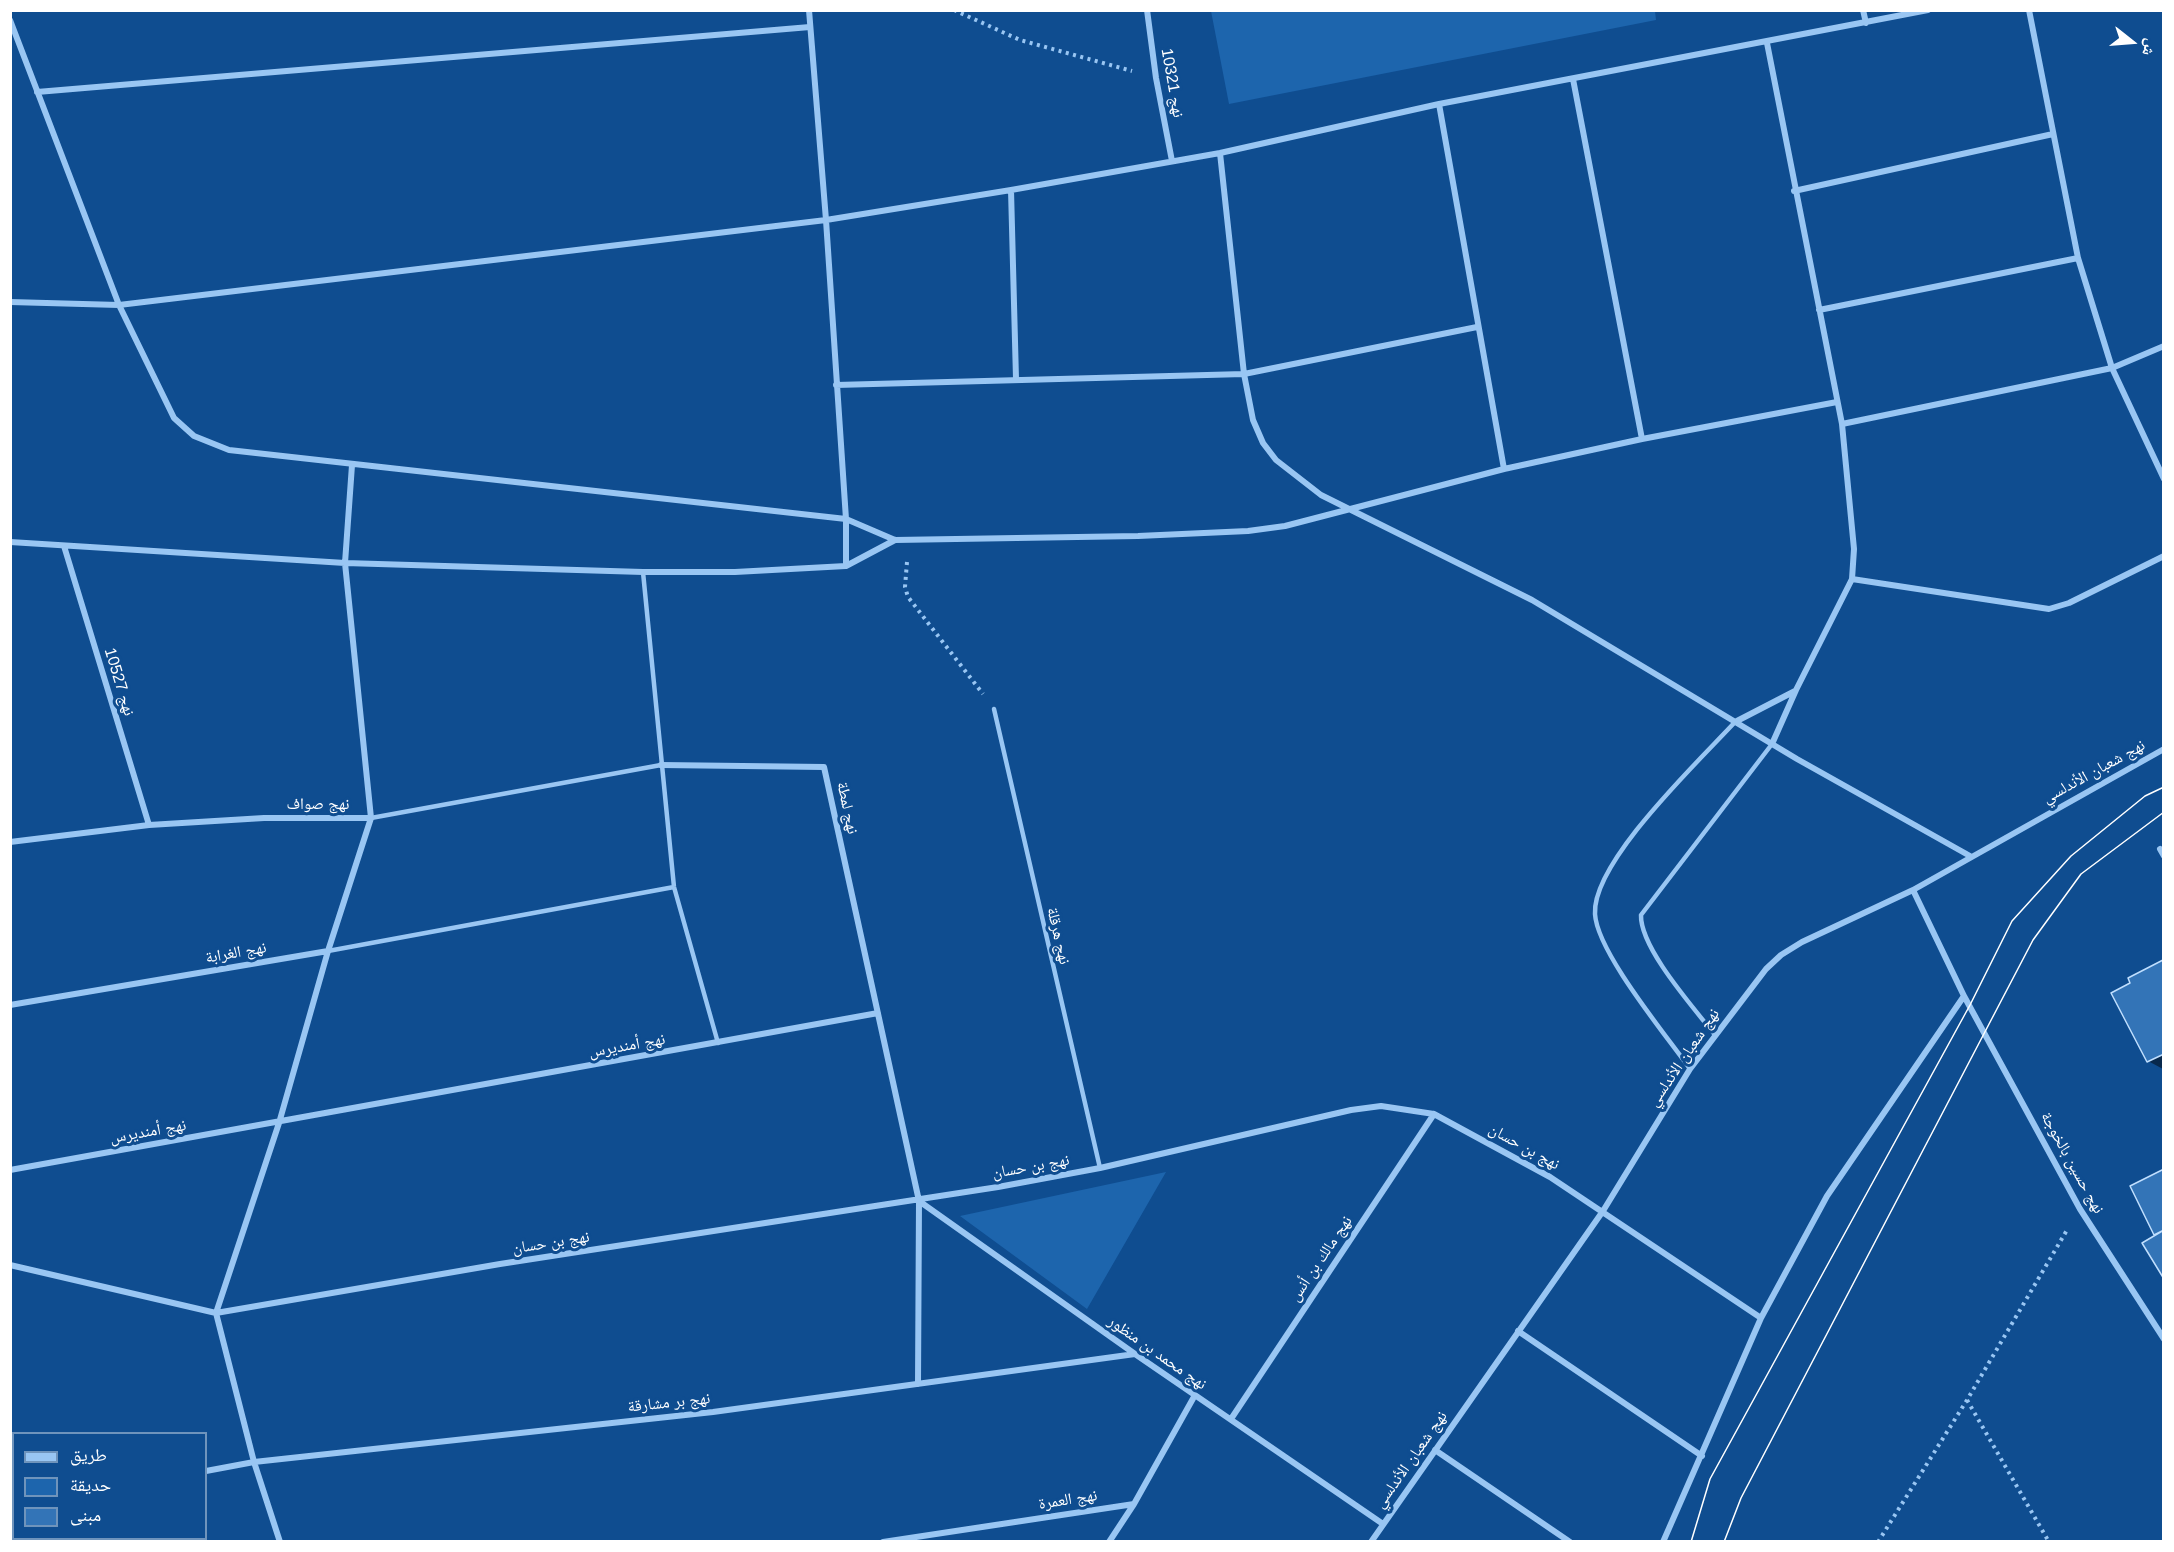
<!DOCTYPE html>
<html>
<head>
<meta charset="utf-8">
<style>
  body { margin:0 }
  #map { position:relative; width:2174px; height:1552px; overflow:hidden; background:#0f4d90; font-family:Arial,"Noto Naskh Arabic",sans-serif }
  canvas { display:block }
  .frame { position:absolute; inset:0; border:12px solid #fff; pointer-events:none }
  .legend { position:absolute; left:12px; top:1432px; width:195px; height:108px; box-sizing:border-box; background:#0f4d90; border:2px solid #6f94bc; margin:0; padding:8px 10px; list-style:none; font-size:18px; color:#fff }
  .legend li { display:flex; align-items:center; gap:12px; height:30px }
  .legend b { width:30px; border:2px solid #6f94bc }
  .north { position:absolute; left:2102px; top:12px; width:60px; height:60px; -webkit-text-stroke:4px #0f4d90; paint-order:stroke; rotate:107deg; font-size:16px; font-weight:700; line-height:24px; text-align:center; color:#fff }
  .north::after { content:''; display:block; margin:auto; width:21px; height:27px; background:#fff; clip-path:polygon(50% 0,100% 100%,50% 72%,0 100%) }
</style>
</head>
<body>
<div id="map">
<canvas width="2174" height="1552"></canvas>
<div class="frame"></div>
<ul class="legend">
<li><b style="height:8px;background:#99c6f3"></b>طريق</li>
<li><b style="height:16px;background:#1d65ad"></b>حديقة</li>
<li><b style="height:16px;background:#3374b7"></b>مبنى</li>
</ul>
<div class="north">ش</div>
</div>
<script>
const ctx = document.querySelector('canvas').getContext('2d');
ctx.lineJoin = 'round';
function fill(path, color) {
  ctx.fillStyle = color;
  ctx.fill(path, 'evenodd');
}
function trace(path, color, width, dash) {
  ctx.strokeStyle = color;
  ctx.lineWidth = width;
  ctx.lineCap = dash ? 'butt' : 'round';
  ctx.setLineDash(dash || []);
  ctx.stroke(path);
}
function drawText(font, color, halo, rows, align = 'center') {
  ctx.font = font + ' Arial,"Noto Naskh Arabic",sans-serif';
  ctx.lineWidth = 6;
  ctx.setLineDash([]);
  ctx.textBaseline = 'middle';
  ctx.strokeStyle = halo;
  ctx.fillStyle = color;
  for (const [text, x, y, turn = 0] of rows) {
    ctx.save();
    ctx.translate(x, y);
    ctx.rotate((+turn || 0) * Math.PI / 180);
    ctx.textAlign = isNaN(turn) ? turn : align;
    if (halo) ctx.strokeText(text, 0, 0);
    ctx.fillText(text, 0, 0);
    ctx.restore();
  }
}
fill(new Path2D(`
  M1655,11L1656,20L1229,104L1211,11Z
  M1166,1172L1087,1309L960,1216Z`), '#1d65ad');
fill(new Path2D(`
  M2163,962L2164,1069H2163L2148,1061L2130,979Z`), '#0007');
const building = new Path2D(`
  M2163,960L2164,1054L2147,1062L2111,993L2130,983L2128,978Z
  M2164,1169V1230L2154,1235L2130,1186Z
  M2164,1230V1279L2142,1243Z`);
fill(building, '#3374b7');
trace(building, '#c0dffe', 1.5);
trace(new Path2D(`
  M954,10L1020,40L1132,71
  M907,562L905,587L908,597L983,694
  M1967,1400L2049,1542
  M1878,1542L1967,1400L2067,1230`), '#99c6f3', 4, [3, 4.5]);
trace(new Path2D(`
  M643,572L674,887L718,1043
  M994,709L1100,1168
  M371,818L661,765
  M328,951L674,887
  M1715,1035C1694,1008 1640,948 1641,915L1772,744
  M1690,1069C1666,1035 1597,952 1595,914C1592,862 1699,761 1735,722`), '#99c6f3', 4.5);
trace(new Path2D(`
  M809,10L826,220L846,519V566
  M1147,10L1156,78L1172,161
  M1863,10L1866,23
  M2029,10L2078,258L2112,368L2164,479
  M10,20L119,305L174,418L194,436L229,450L846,519L895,540L1138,536L1248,531L1285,526L1504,469L1642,439L1837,402
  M1767,43L1842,424L1854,549L1852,579
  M1573,79L1642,439
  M37,92L810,27
  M1439,104L1504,469
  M1220,153L1244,374L1253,420L1263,443L1276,460L1321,495L1532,600L1797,759L1970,856
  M1011,190L1016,379
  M1794,191L2053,134
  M10,302L119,305L826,220L1011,190L1220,153L1439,104L1928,10
  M1819,310L2078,258
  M836,385L1244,374L1477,327
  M1842,424L2112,368L2164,346
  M10,542L345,563L643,572H735L846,566L895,540
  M64,546L149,825
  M1735,722L1795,691
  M1772,744L1796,690L1852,579L2049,609L2069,603L2164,556
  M661,765L824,767L919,1201L918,1384
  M10,842L149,825L264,818H371
  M2160,849L2164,856
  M1913,890L1964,996L2080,1209L2164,1339
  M10,1005L328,951
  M10,1170L878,1013
  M919,1201L1135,1354L1383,1524
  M10,1265L216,1313L500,1264L998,1187L1100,1168L1351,1110L1381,1106L1434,1114L1550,1177L1761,1318L1663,1542
  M1761,1318L1827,1196L1964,996
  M1518,1331L1702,1456
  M1231,1419L1434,1114
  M1435,1450L1570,1542
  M206,1471L254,1462L713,1412L1135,1354
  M10,1518L14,1516
  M280,1542L254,1462L216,1313L279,1123L328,951L371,818L345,563L352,465
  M883,1542L1134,1504L1195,1395
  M1109,1542L1134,1504
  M1371,1542L1603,1211L1690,1069L1766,969L1781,955L1802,942L1913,890L2164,749`), '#99c6f3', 6);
trace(new Path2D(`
  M1691,1542L1710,1479L1970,1005L2012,921L2071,856L2145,796L2164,787
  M1724,1542L1741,1498L2033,940L2081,874L2164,812`), '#fff', 1.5);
drawText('16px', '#fff', '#0f4d90', [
  ["نهج 10321",1172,83,80],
  ["نهج 10527",119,682,73],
  ["نهج شعبان الأندلسي",2094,772,-29],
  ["نهج صواف",318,805],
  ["نهج لمطة",847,808,78],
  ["نهج هرقلة",1058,936,77],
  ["نهج الغرابة",236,953,-10],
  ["نهج أمنديرس",627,1046,-10],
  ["نهج شعبان الأندلسي",1684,1058,-56],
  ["نهج أمنديرس",148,1132,-10],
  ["نهج بن حسان",1524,1147,29],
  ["نهج حسين بالخوجة",2072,1163,61],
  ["نهج بن حسان",1031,1167,-10],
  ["نهج بن حسان",551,1243,-9],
  ["نهج مالك بن أنس",1321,1259,-56],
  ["نهج محمد بن منظور",1157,1353,35],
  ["نهج بر مشارقة",669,1403,-6],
  ["نهج شعبان الأندلسي",1411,1460,-55],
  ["نهج العمرة",1068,1500,-9]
]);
</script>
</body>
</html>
